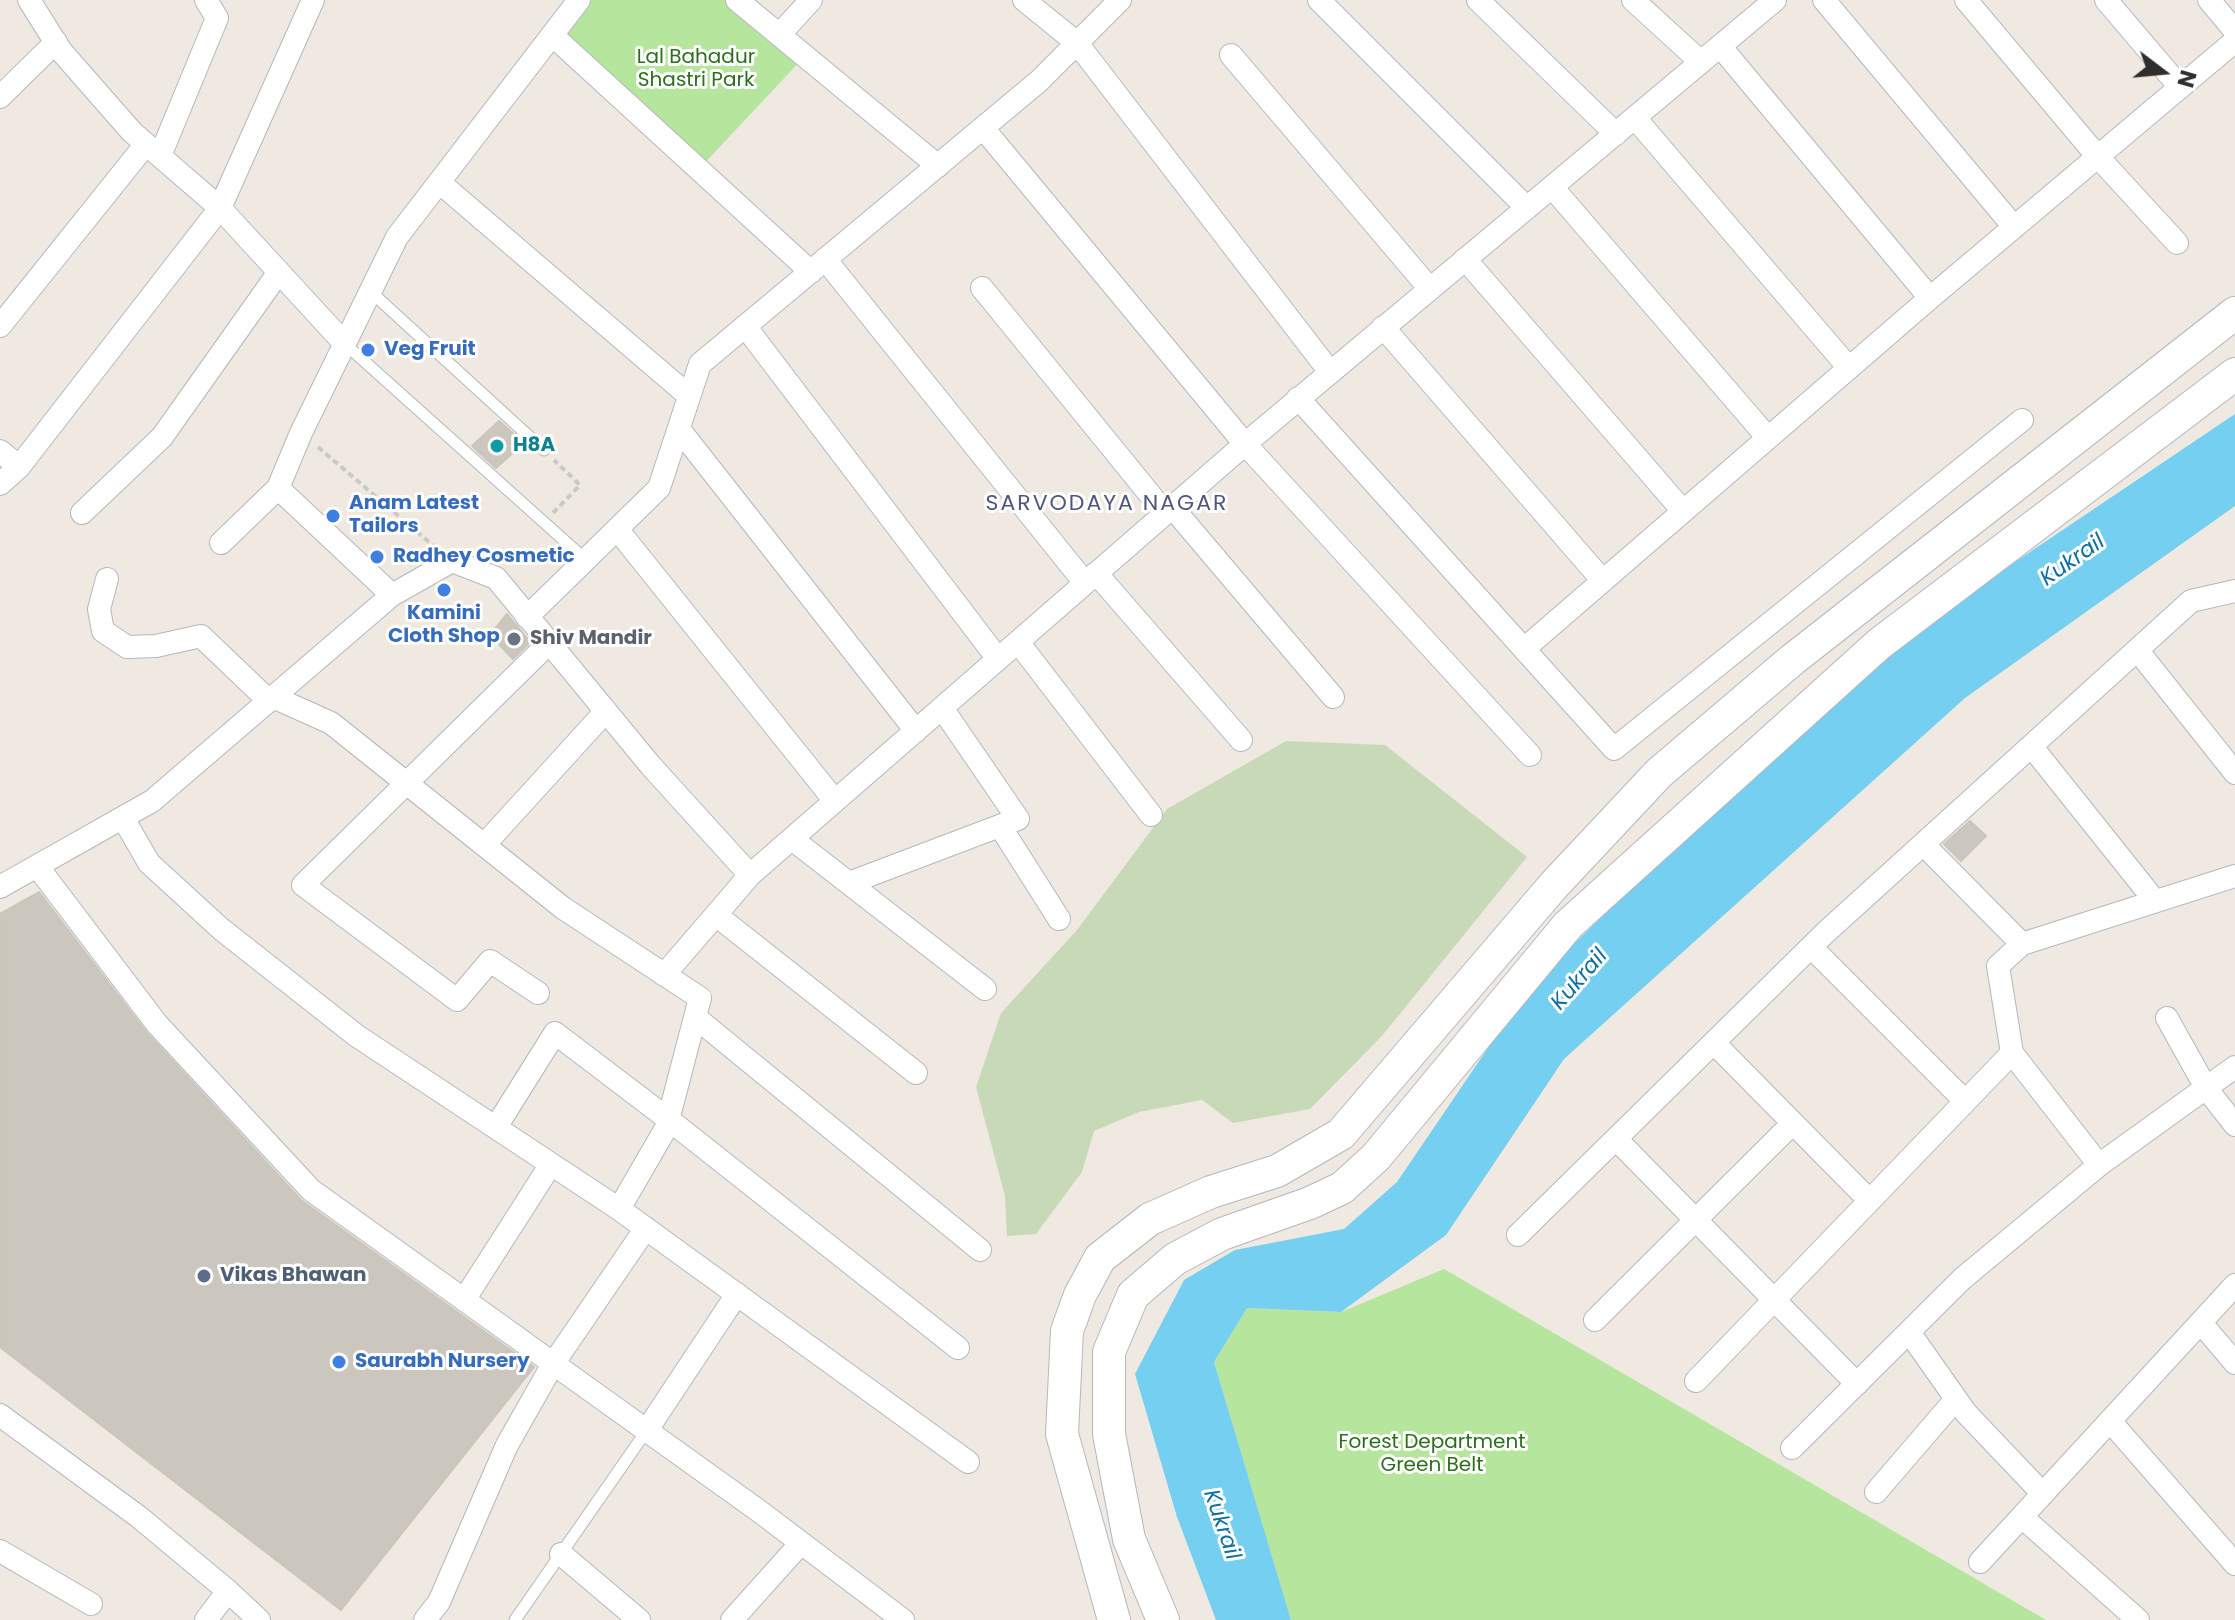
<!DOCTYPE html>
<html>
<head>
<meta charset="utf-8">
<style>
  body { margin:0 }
  #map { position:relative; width:2235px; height:1620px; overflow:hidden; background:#efe9e1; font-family:Poppins,sans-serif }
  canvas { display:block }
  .north { position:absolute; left:2123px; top:32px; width:80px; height:80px; -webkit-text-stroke:6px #fff; paint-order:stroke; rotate:106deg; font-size:22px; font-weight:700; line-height:32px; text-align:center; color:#2e2e2e }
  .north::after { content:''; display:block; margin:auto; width:28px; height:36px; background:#2e2e2e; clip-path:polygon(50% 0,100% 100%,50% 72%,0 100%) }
</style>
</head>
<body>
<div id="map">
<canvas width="2235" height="1620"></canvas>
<div class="north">N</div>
</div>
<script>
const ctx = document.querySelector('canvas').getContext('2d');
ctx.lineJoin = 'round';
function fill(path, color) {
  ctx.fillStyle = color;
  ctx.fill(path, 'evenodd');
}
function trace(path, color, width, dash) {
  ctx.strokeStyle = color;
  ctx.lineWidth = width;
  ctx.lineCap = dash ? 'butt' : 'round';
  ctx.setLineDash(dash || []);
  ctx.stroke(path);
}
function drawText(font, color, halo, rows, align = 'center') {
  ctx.font = font + ' Poppins,sans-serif';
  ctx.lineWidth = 6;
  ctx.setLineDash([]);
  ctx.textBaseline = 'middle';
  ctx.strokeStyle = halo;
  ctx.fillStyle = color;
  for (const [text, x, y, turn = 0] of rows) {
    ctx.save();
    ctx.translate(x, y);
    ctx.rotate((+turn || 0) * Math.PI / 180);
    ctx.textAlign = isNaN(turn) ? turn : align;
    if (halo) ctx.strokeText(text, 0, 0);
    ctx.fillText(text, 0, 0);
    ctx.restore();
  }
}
fill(new Path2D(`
  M578,0H737L805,56L699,169L552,35Z
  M1444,1269L2046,1620H1291L1214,1362L1247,1308L1341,1312Z`), '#b6e59e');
fill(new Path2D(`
  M1286,741L1385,745L1527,857L1382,1036L1310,1109L1233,1123L1202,1100L1139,1112L1094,1131L1082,1172L1036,1234L1007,1236L1005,1196L976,1087L1001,1013L1077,930L1167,809Z`), '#c8d9b8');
fill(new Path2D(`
  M2235,414V506L1965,698L1564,1059L1446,1235L1341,1312L1247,1308L1214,1362L1291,1620H1216L1177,1517L1135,1374L1184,1280L1235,1250L1344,1229L1397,1182L1490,1045L1560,957L1727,797L1926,622Z`), '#75cff0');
const building = new Path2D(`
  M499,421L524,443L496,468L472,446Z
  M507,614L530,642L513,659L490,635Z
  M1970,821L1986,836L1961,861L1944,844Z
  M39,892L147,1033L301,1200L534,1367L341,1610L0,1347V914Z`);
fill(building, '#cbc7bf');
trace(building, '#cbc5ba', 2);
const lane = new Path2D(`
  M370,291L544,450
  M345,344L586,560
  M515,1620L647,1430`);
const street = new Path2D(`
  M29,0L61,51L132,132L220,208L345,344
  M737,0L938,166
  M1024,0L1077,43L1330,372
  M1319,0L1527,208
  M1478,0L1616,134
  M1633,0L1701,62
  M1824,0L2014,227
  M1966,0L2098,157L2177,243
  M2106,0L2180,87
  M2209,0L2235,31
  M552,35L811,272
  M779,35L811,0
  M1720,46L1930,298
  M1231,55L1430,289
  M0,97L56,42
  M1635,118L1849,368
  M983,128L1245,444L1530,755
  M160,156L217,18L206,0
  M439,182L689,396
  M1552,187L1768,438
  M825,259L1085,583
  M1465,259L1683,511
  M982,288L1165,513
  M0,326L146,144
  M745,326L998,659
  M1383,327L1603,581
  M1298,398L1614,749L2022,420
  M679,429L916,731
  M0,451L19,467
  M0,484L19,467L220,208L313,0
  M1172,507L1333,697
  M82,513L162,437L279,272
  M617,529L835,801
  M221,543L278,488
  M1096,573L1241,740
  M107,579L99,609L103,631L127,647L156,646L201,636L269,701
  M392,595L278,488L301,433L397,237L579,0
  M527,617L659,488L700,364L1039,81L1120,0
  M1018,642L1151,815
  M1524,649L1930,298L2235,41
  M2138,651L2235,773
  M273,697L331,723L563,908L700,998L666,1128L619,1209
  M2032,747L2155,901
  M123,818L149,863L221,929L357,1036L619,1209L968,1462
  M1000,826L1059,919
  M792,839L985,989
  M1923,844L2022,944
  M484,845L606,711
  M37,866L157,1024L311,1190L759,1511L903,1620
  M849,883L1018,819L942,708
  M0,887L152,801L392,595L452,561L496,578L651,766L750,875
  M716,915L916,1073
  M1811,947L1965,1101
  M664,975L750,875L1245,444L1775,0
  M538,993L490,961L457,1000L303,885L549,643
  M695,1017L980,1250
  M2167,1018L2206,1088L2235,1125
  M1714,1043L1869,1200
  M496,1127L555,1033L668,1119L958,1348
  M1616,1139L1857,1384
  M2099,1165L2012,1053L1998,966L2022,944L2235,876
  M1518,1235L1825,933L2191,601L2235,591
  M464,1300L551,1164
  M1595,1320L1793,1123
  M2201,1323L2235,1363
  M1909,1332L1966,1413L2043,1494
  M1696,1381L2012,1053
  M0,1415L139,1517L228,1591
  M2110,1421L2235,1564
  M647,1430L737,1294
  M1792,1448L1962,1279L2099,1165L2235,1067
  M1876,1492L1956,1399
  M2022,1517L2138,1620
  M0,1551L91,1604
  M561,1554L639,1620
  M1980,1562L2235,1285
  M206,1620L228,1591L259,1620
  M425,1620L439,1602L507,1445L553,1364L646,1228
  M732,1620L801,1543`);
const secondary = new Path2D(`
  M1114,1620L1062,1434L1067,1331L1080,1295L1100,1258L1150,1219L1211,1192L1277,1171L1341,1134L1554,885L1659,773L1792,660L2235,313
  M1163,1620L1129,1539L1109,1434V1352L1133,1295L1175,1259L1222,1234L1310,1203L1342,1188L1376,1157L1568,925L1879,644L2235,374`);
trace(lane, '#b4b7c1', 13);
trace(street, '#b4b7c1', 24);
trace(secondary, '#b4b7c1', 34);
trace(new Path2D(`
  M318,447L436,548
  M553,513L580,485L554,460`), '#c9c9c9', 4, [6, 4]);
trace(lane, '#fff', 11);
trace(street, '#fff', 22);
trace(secondary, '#fff', 32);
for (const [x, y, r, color] of [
  [368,350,8,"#3f7fe0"],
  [497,446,8,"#0f9aa8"],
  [333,516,8,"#3f7fe0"],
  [377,557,8,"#3f7fe0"],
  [444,590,8,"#3f7fe0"],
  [514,639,8,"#6b7280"],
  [204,1276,8,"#5c6f8a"],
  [339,1362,8,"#3f7fe0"]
]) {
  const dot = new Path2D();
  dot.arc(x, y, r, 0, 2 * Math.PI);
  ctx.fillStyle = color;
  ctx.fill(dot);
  trace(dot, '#fff', 3);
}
drawText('20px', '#2c6e1b', '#fff', [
  ["Lal Bahadur",696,58],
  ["Shastri Park",696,81],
  ["Forest Department",1432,1443],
  ["Green Belt",1432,1466]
]);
drawText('bold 20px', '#366cbe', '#fff', [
  ["Veg Fruit",384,350],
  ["Anam Latest",349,504],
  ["Tailors",349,527],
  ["Radhey Cosmetic",393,557],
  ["Kamini",444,614,"center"],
  ["Cloth Shop",444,637,"center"],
  ["Saurabh Nursery",355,1362]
], 'left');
drawText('bold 20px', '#0d838f', '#fff', [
  ["H8A",513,446]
], 'left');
drawText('bold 20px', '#5b616d', '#fff', [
  ["Shiv Mandir",530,639]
], 'left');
drawText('bold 20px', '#4e5e75', '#fff', [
  ["Vikas Bhawan",220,1276]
], 'left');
ctx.letterSpacing = '2px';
drawText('22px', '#4d5680', '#fff', [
  ["SARVODAYA NAGAR",1107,504]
]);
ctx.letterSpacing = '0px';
drawText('italic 22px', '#0d6fa3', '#fff', [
  ["Kukrail",2073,561,-35],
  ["Kukrail",1580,980,-49],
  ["Kukrail",1221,1525,71]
]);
</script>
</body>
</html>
